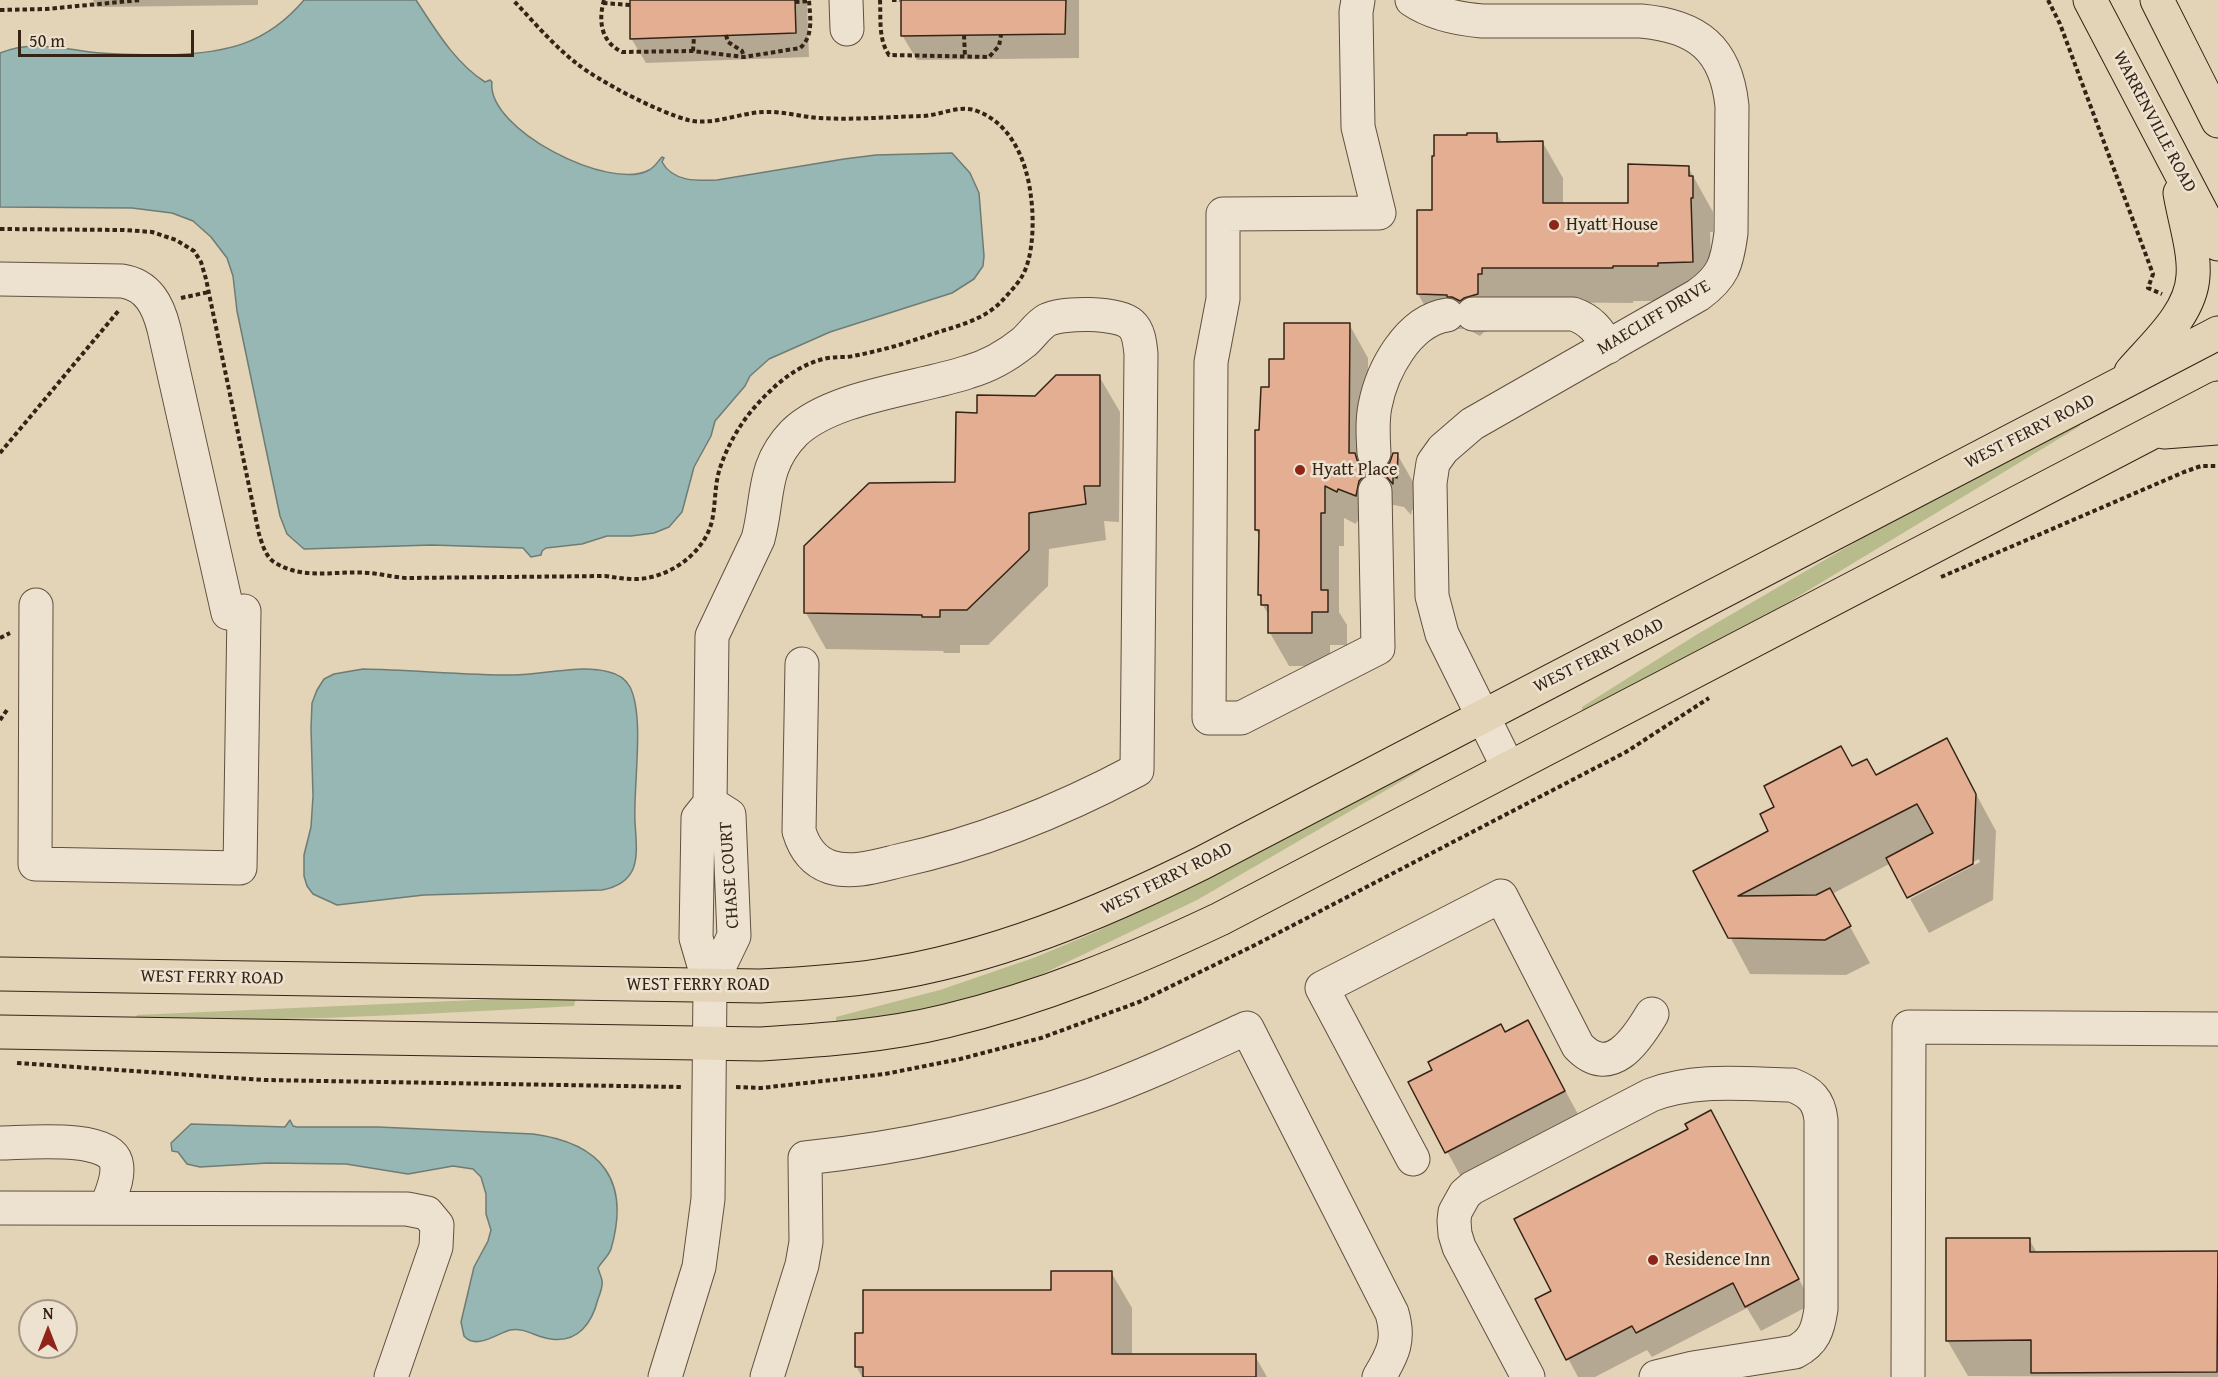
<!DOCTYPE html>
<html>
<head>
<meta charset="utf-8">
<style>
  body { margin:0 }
  #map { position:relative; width:2218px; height:1377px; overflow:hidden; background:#e3d3b7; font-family:"Gentium Book Plus",serif }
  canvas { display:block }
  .north { position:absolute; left:18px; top:1299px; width:60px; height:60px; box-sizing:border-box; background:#ede2d0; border:2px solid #a39685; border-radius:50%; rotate:0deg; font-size:16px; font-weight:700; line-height:24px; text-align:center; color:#352415 }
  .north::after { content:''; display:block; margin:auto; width:21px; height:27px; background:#8f2418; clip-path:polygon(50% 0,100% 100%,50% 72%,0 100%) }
  .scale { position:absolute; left:18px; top:30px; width:176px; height:27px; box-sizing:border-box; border:3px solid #352415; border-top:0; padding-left:8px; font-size:18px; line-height:21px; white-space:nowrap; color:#352415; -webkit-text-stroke:4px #ede2d0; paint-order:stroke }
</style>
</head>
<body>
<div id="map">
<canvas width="2218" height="1377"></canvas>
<div class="north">N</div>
<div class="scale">50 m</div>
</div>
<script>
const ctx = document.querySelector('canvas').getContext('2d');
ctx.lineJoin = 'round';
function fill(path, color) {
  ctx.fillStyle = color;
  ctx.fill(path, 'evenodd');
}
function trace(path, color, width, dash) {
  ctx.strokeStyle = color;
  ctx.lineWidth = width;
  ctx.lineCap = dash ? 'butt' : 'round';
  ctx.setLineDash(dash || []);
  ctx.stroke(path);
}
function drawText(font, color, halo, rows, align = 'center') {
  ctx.font = font + ' "Gentium Book Plus",serif';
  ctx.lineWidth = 5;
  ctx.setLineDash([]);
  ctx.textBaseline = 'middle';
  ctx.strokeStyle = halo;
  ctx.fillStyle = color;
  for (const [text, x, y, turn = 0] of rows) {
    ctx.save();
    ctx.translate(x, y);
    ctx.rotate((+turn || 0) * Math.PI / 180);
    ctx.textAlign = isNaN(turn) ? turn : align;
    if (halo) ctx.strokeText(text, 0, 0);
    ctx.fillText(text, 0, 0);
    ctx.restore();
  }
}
fill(new Path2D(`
  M2079,422L2080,426L1774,611L1582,712V707L1696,635L1938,494Z
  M1419,765L1421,770L1197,900L1009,990L917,1012L836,1024V1017L940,990L1036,957L1098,931Z
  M520,998H576L574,1006C428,1014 282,1022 135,1020L137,1015Z`), '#b8bb8b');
const water = new Path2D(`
  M304,0H416C435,29 455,63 485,82L490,80L492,82C486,129 610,192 649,170C655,167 658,161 662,157L664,158L662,162C673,182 697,181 717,180L844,159L876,155L952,153L970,173L979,193L984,256L983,266L974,279L952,293L830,332L769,359L750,376L745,386L715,421L711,436L694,467L682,512L669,527L654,533L631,536H607L582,544L546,548L542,551L541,555L531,557L523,548L432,545L304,549L287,534L280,516L237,311L233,276L227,258L211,237L193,221L172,213L132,208L0,207V53C31,40 58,48 90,52C116,55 143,55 169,55C225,53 266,45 304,0Z
  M363,669C413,670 463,675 513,675C544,675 578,664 609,672C618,674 625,678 630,687C645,717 633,786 635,822C637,855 642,882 602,890L424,895L337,905L313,894L307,886L304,876V855L311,827L313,796L311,728L312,703L317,690L324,679L334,674Z
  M290,1120L293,1126L297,1127H378L533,1134C601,1143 631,1180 611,1249C608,1257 602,1261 598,1268C599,1273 602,1277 602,1281C603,1287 600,1294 598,1299C592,1323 578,1343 551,1339C537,1338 525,1327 510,1330C496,1334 476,1350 464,1336L461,1322L474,1267L488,1241L491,1230L486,1214V1194L481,1177L473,1169L453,1166L408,1174L346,1164L268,1163L200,1167L187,1164L178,1152L172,1151L171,1143L191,1124L285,1127Z`);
fill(water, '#96b7b4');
trace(water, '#6f7c74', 1.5);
fill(new Path2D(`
  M93,0H258V5L97,7Z
  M631,0H807L809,57L646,63L631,38Z
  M902,0H1079V58L917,60L902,35Z
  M1497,134L1502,143H1543L1563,178V205H1630L1688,167L1713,212V232H1710L1712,297L1677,301H1633V303L1501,302L1498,329L1484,332L1480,336L1467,329H1438L1418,294L1433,212Z
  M1349,324L1368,358V472L1375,473L1386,470L1397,454L1416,487V510H1412L1411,515L1404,507L1394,505L1385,508L1375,528L1357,521L1356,524L1344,518V546H1339V612L1347,625V645H1330V666H1289L1270,633V617L1262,604L1260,594V537L1256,530L1260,432L1270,389L1285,360Z
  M1099,376L1120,412L1119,522L1104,521L1106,540L1049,549L1048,586L988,645H960V653H944L943,651L826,649L806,613L956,483L979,415Z
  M1947,740L1996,831L1993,900L1929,933L1910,899L1980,862L1979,859L1908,896L1891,863L1832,894L1870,963L1846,975L1750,974L1695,871L1770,832L1852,768L1876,777Z
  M1528,1022L1585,1127L1467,1188L1410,1083Z
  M1724,1137L1812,1304L1761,1331L1747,1308L1652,1357L1647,1350L1595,1377H1578L1537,1300L1554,1291Z
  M2029,1239L2037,1253H2218V1377L1968,1376L1947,1340Z
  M1111,1272L1132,1308V1356H1255L1267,1377H862L856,1366L865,1334L1053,1292Z`), '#0003');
const building = new Path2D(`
  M630,0H795L796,33L630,39Z
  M901,0H1066L1065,34L901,36Z
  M1467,133H1497V142L1543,141V203H1628V164L1689,166V176H1693V198H1691L1693,262L1658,263V266H1613V268H1482V274H1478V294L1464,298L1460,301L1452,297H1447V295L1417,294V210H1432V156H1434V135H1467Z
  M1284,323H1350L1349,453H1355L1358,463L1365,469L1375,472L1385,468L1390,462L1393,453H1398L1397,478L1393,477V484L1385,475L1374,472L1365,475L1359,481L1356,496L1338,489L1337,492L1325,486V513H1321V590H1328V612H1312V633H1268V605H1261V595H1258L1259,530H1255V430H1259L1261,387H1269V359H1284Z
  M1056,375H1100V486H1084L1086,504L1029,513V550L967,610H940V617H922V615L804,613V546L869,483L955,482L956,412L977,413V395L1035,396Z
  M1947,738L1976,794L1973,864L1907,898L1886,858L1933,833L1917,804L1738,896L1816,895L1830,888L1851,926L1825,940L1728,938L1693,871L1768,831L1760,814L1774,807L1764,786L1841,746L1852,766L1867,759L1876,775Z
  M1528,1020L1565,1091L1445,1153L1408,1082L1432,1070L1428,1062L1501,1024L1505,1032Z
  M1711,1110L1799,1279L1745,1307L1733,1283L1636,1333L1632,1326L1566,1360L1535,1299L1551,1291L1514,1219L1688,1129L1685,1124Z
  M1946,1238H2030V1252L2218,1251L2217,1372L2031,1373V1340L1946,1341Z
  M1051,1271H1112V1354H1256V1377H863V1367H855V1333H863V1290H1051Z`);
fill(building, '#e3ae91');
trace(building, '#352415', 1.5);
const minor = new Path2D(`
  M846,0L847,29
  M1358,0L1356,12L1358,127L1379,213L1223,214V299L1211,362L1209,718H1241L1378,648L1375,491
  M1412,0C1433,14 1458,19 1482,21H1641C1697,26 1726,48 1732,106L1731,233C1727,264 1723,277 1698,295L1472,424L1443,449L1433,463L1430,483L1432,596L1442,634L1508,767
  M0,279L122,281C148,285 158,305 164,329L228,613
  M1473,314H1573C1591,320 1599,331 1608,347
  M1374,453C1373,437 1372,421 1375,406C1382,370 1408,321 1447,315
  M36,605L35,864L240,868L244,611
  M710,803L729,815L734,936L710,986
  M0,1143C24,1143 108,1134 116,1162C120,1177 111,1194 106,1208
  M1413,1159L1322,988L1501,896L1578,1046C1610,1080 1636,1041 1652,1014
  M0,1208L407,1209L427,1213L437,1225L436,1247L391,1377
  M665,1377L699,1267L708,1199L710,986L696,938L698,818L710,803L712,636L758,539C769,499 761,467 794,433C832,396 917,389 968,372C989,366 1008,355 1024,342C1032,335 1038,325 1047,320C1064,312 1117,312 1131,324C1139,331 1140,344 1141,354L1137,770C1062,810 981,843 898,861C877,866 852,874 830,867C813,861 804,848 799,831L802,664
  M767,1377L802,1265L806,1242L805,1158C901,1148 999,1127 1091,1095C1144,1076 1195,1052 1247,1028L1392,1313C1400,1340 1393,1354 1379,1377
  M1528,1377L1459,1247L1455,1234L1454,1221L1455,1212L1465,1194L1472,1188L1651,1095C1696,1078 1744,1084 1792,1085C1810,1092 1819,1100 1821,1120V1309C1818,1330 1814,1342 1795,1352L1693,1368L1656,1377
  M1908,1377L1909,1027L2218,1029`);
const major = new Path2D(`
  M2090,0L2218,244
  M2157,0L2218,121
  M2131,372C2154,345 2191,314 2193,276C2195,251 2184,218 2180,193
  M2164,432L2218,428
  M0,974L759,986C798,984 838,982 877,976C992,959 1099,914 1202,863L2218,333
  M0,1032L760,1044C822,1040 885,1036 946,1021C1042,998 1131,961 1220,919L2218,398`);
trace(minor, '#60503e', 35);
trace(major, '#352415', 35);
trace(new Path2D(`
  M604,0C598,21 601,42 622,52L693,51L744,57L800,48C814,36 810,17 809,0
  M880,0C881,18 878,39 889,55L989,57L999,46L1001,35
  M892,0H900
  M2048,0L2060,24L2153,274L2148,288L2162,294
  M795,2L809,1
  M603,3L630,5
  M0,10L46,9L141,0
  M726,35L728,42L742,51L744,57
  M964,35L965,56
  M693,51L694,37
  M0,229L124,230L152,232L176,240L194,251L201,262L206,279L259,534C262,543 265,556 274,562C303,581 337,570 369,573C381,574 393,577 406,578L605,576C614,577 622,579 631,579C665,581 704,555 712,521C716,503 714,484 721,465C731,437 747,413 769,392C785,376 806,362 828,358C835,357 841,357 847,357C860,355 872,352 884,349C905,344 925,336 945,330C965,324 986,317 1001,302C1008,294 1016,286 1021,278C1034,258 1034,219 1031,197C1027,162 1012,124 977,111C958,104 940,116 921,116C887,117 853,120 820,118C801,117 783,111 763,112C739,113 712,126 688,120C658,112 600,82 576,63C553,45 533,21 513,0
  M181,298L209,292
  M0,453L120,309
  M1941,577L2184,472L2201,466H2218
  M0,638L10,633
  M0,720L7,710
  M17,1063L264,1080L681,1087
  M736,1087L761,1088L885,1074L960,1059L1041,1038L1139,1002L1255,945L1626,752L1709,698`), '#352415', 4, [4.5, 3]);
trace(minor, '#ede2d0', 33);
trace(major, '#e3d3b7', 33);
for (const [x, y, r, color] of [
  [1554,225,6,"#8f2418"],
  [1300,470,6,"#8f2418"],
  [1653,1260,6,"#8f2418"]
]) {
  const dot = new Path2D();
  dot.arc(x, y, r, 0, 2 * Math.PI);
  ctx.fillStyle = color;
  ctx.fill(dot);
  trace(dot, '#ede2d0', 2);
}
drawText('18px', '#352415', '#ede2d0', [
  ["WARRENVILLE ROAD",2154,122,62],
  ["MAECLIFF DRIVE",1654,318,-31],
  ["WEST FERRY ROAD",2030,432,-27],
  ["WEST FERRY ROAD",1599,656,-27],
  ["CHASE COURT",730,875,-94],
  ["WEST FERRY ROAD",1167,879,-26],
  ["WEST FERRY ROAD",212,978,1],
  ["WEST FERRY ROAD",698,985]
]);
drawText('18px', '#352415', '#ede2d0', [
  ["Hyatt House",1566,225],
  ["Hyatt Place",1312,470],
  ["Residence Inn",1665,1260]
], 'left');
</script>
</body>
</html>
